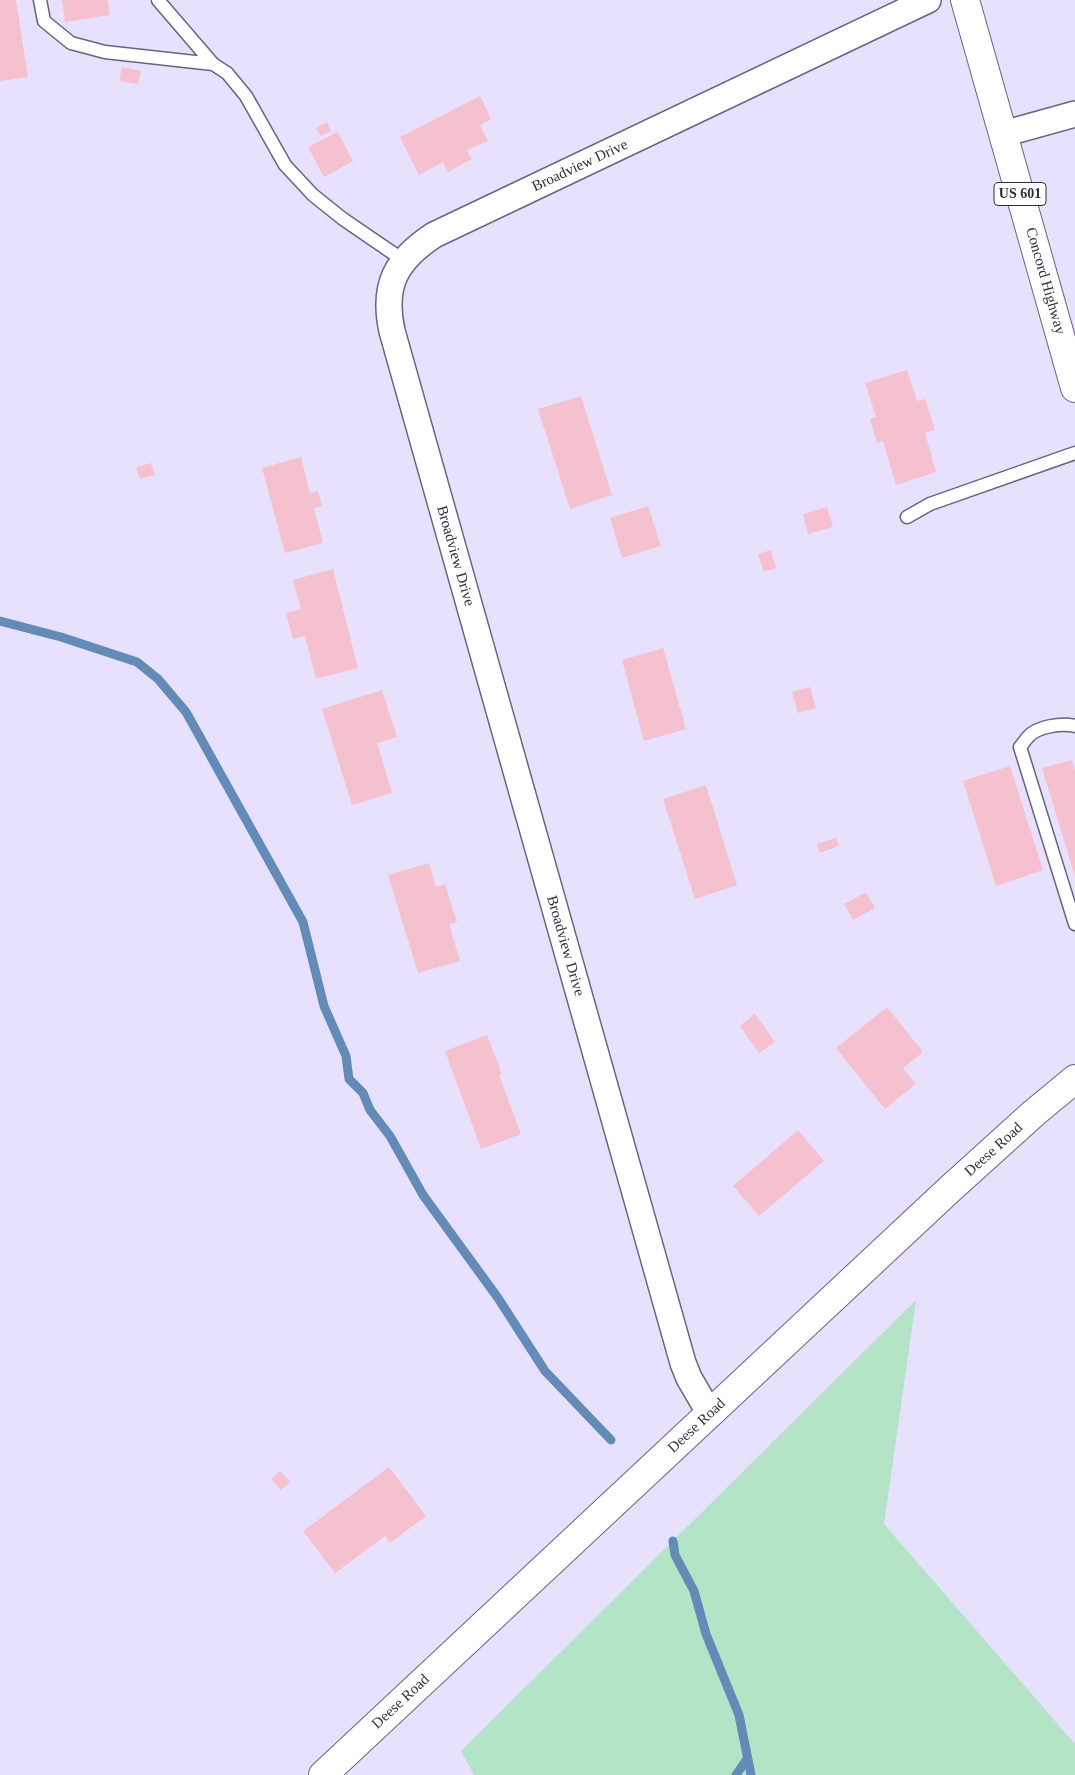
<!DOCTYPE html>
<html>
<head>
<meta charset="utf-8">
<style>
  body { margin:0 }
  canvas { display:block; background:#e7e1fd }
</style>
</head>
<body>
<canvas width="1075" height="1775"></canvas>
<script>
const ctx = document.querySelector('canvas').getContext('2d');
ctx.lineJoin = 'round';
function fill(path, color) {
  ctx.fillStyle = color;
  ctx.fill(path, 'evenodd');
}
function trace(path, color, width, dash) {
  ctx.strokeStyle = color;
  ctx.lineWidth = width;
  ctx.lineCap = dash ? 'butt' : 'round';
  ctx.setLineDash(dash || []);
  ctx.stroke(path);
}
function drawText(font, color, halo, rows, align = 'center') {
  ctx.font = font + ' Georgia,serif';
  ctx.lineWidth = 4.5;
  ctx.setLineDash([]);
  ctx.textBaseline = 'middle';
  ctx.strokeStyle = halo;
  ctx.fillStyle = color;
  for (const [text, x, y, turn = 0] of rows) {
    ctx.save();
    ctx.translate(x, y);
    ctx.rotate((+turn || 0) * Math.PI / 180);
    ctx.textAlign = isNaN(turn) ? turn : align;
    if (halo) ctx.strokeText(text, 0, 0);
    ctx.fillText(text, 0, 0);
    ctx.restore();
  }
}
fill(new Path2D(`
  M916,1300L884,1524L1075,1744V1775H474L461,1751Z`), '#b2e4c5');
trace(new Path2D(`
  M0,621L61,637L137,662L158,679L186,712L303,922L324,1006L346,1056L349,1079L363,1093L370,1110L390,1136L423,1195L498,1298L545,1371L611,1440
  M673,1541L675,1555L694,1591L706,1634L739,1715L751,1775
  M736,1775L747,1759`), '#638bb8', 9);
fill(new Path2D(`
  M0,0H16L28,77L0,81Z
  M62,0H108L110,15L65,22Z
  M122,67L141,71L138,84L119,81Z
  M480,96L491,119L480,125L488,141L467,150L472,159L448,172L443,162L419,175L400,137Z
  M327,122L331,131L321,136L316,128Z
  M338,132L353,161L324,177L308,147Z
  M907,370L917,401L925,399L935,430L925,433L936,472L896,485L883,441L877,443L870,419L876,417L865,383Z
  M581,396L612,495L570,509L538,409Z
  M301,457L310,493L318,491L322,506L314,508L323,543L285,553L262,468Z
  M151,463L155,475L140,479L136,467Z
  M648,506L661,546L622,558L610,518Z
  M827,507L833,527L808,534L803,514Z
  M771,550L776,568L764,572L758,554Z
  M333,569L358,668L316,679L305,636L293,639L286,613L301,609L293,580Z
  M663,648L686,729L644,741L622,660Z
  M810,687L816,708L798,713L792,692Z
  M382,690L397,737L377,743L392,793L352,805L322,709Z
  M1072,760L1075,771V877L1042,768Z
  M1010,766L1043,870L996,886L963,781Z
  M706,785L737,885L695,899L663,799Z
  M836,838L839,846L820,853L817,844Z
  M429,863L436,887L445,884L457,922L449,924L460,961L418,973L388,875Z
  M866,892L875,908L853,920L844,904Z
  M887,1007L923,1052L903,1068L916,1084L885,1109L836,1048Z
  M755,1014L775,1042L759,1053L740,1026Z
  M487,1035L502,1074L499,1075L521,1134L481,1149L445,1051Z
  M798,1130L824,1161L759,1216L733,1186Z
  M389,1467L426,1516L390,1543L385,1536L335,1573L303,1531Z
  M280,1471L290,1482L281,1490L271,1479Z`), '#f5c1cf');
const lane = new Path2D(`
  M40,0L44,21L71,43L105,52L213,64
  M158,0L213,64L227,73L246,96L285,165L313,195L343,219L403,260
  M907,517L930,504L1075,453
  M1075,726C1062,723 1037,726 1028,737C1025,740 1023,744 1020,747L1075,924`);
const street = new Path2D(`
  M1003,134L1075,114
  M710,1414L689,1378L683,1363L392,331C382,285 396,260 434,235L928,0`);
const secondary = new Path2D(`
  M323,1775L951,1188L1034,1113L1075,1079`);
const highway = new Path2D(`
  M965,0L1075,388`);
trace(lane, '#6a6280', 15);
trace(street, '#6a6280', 28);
trace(secondary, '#6a6280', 30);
trace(highway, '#6a6280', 30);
trace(lane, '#fff', 12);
trace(street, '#fff', 25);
trace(secondary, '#fff', 28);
trace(highway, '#fff', 28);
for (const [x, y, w] of [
  [1020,194,52]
]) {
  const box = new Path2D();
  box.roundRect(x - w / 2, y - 11.5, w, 23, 4);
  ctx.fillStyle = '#fff';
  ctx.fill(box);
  trace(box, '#312e3b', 1);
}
drawText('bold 14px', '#312e3b', null, [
  ["US 601",1020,194]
]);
drawText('15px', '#312e3b', '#fff', [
  ["Broadview Drive",580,166,-25],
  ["Concord Highway",1045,281,74],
  ["Broadview Drive",455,556,74],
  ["Broadview Drive",565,946,74],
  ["Deese Road",994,1150,-42],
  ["Deese Road",697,1426,-43],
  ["Deese Road",401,1702,-43]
]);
</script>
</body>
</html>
